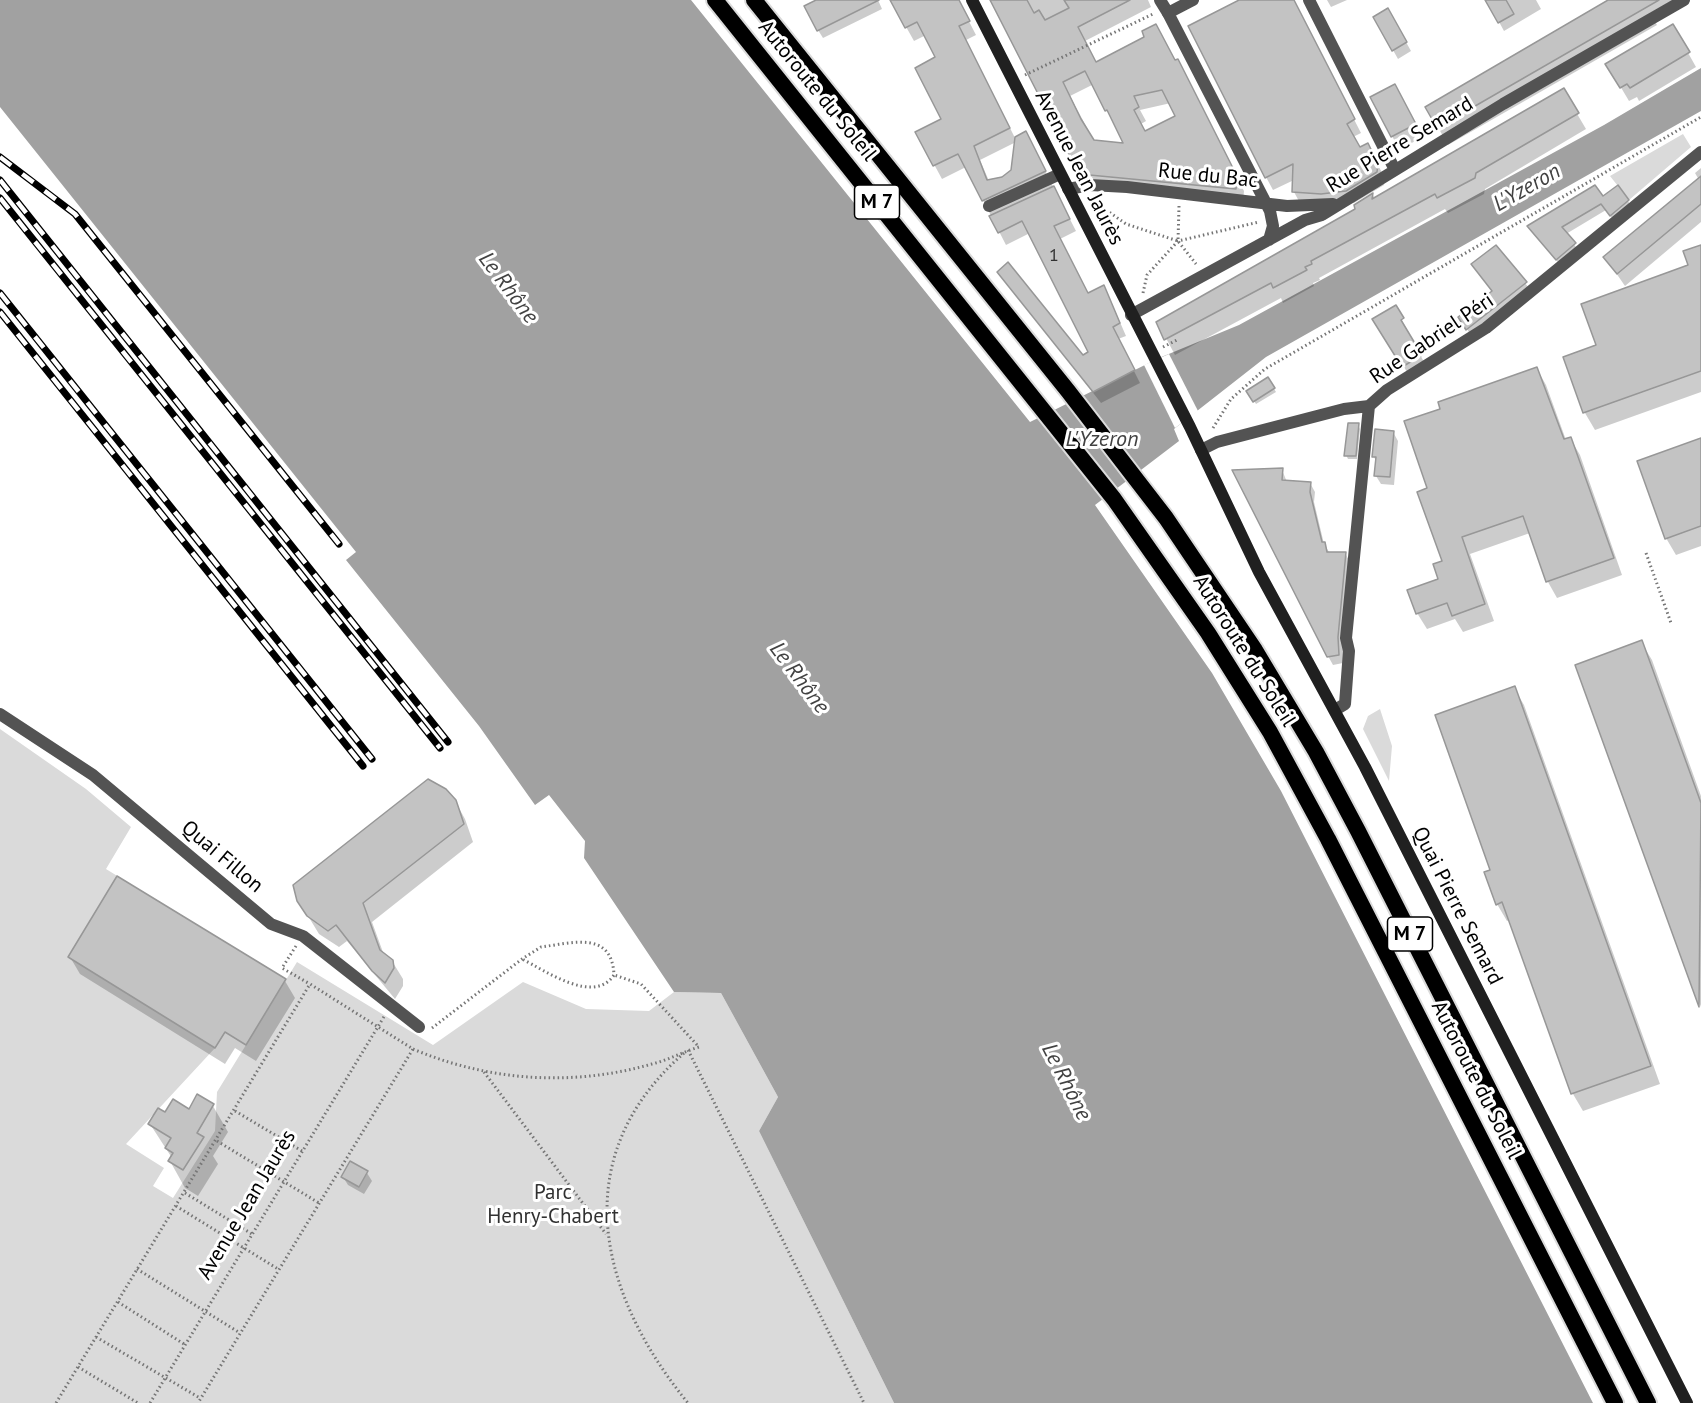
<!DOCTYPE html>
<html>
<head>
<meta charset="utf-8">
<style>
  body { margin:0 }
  canvas { display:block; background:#fff }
</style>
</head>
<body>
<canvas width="1701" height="1403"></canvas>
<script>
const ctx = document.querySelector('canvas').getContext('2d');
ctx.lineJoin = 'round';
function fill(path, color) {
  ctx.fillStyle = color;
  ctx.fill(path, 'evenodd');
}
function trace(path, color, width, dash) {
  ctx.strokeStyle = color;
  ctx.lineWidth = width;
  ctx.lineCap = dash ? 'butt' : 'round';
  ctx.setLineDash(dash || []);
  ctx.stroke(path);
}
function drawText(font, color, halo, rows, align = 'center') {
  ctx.font = font + ' "PT Sans",sans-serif';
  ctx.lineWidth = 6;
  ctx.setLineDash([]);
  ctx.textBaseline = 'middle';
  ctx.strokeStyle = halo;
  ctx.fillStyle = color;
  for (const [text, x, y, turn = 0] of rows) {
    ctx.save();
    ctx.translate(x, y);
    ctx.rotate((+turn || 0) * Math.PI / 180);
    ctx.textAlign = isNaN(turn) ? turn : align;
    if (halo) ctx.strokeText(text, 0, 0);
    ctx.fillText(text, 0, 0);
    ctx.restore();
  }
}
fill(new Path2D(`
  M1683,134L1691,147L1629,200L1610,176Z
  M1380,709L1392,746L1389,781L1363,729L1368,716Z
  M0,729L86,789L131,827L106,869L265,967L215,1048L126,1144L164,1168L153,1186L173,1198L215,1131L217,1092L297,962L433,1045L523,982L586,1009L649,1011L674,992L721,993L778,1097L759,1131L894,1403H0Z`), '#dadada');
fill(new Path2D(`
  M0,0H691L1030,422L1159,358L1239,325L1604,125L1701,68V111L1266,357L1174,429L1179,441L1095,505L1212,673L1281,791L1593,1403H894L759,1131L778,1097L721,993L674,992L584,858L585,841L549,795L535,805L479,726L346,560L356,552L0,107Z`), '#a1a1a1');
fill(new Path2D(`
  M1169,354L1198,411L1175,428L1144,365Z`), '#fff');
fill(new Path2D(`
  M819,0H878L882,9L823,38L818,30Z
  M925,0H958L976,35L966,40L1015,138L1033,147L1076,231L1060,239L1088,294L1103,287L1110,299L1126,336L1118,339L1140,383L1101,403L999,272L1082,357L1090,352L1030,233L1006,245L966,167L942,179L917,133L943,119L937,58L926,35L914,41L900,16ZM1016,142L1013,171L1002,178L989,181L980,160Z
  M992,0H1148L1151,7L1085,41L1096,64L1175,62L1185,74L1244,191L1243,202L1088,188ZM1094,84L1126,144L1094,141L1070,96ZM1171,103L1177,116L1145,132L1141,124L1146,121L1140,110Z
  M1242,0H1293L1361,133L1353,137L1359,149L1374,158L1385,178L1384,185L1354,203L1329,206L1301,205L1294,192V180L1273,190L1266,177Z
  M1327,0H1347L1331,7Z
  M1487,0H1536L1541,9L1504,31Z
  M1612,0H1673L1650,13L1657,25L1448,145L1427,108Z
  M1388,10L1411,51L1398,59L1375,18Z
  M1673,26L1696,67L1639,101L1637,97L1629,101L1607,64Z
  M1563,90L1586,129L1485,189L1484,194L1448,213L1445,209L1319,278L1320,280L1313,283L1314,286L1283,303L1281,298L1175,355L1158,323L1357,209L1373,195L1375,199Z
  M1402,99L1422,138L1399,149L1392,136Z
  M1701,168V222L1625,286L1605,257L1699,180L1695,173Z
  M1603,198L1628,201L1632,208L1615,222L1606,210L1566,234L1579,251L1561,266L1529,227Z
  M1701,246V392L1595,430L1585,413L1565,358L1597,346L1690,266Z
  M1496,247L1529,288L1470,334L1460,317L1493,292Z
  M1395,307L1424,362L1407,372L1375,320Z
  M1537,369L1546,385L1566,440L1570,438L1580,455L1622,575L1557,598L1548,582L1530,533L1470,554L1494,621L1463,632L1455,619L1427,629L1417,613L1440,580L1444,562L1429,489L1442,409Z
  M1268,379L1276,392L1256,404L1248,391Z
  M1358,425L1360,429L1357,459H1348L1346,455Z
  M1393,432L1398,441L1394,485L1381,484L1376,476L1377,463L1374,457Z
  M1701,439V546L1676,555L1666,538Z
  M1282,470L1287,482L1310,483L1315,492L1314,502L1324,544L1329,552L1345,553L1350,562L1343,663L1333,665L1328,656L1234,472Z
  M1641,642L1652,660L1701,796V1007L1577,666Z
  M1514,688L1524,705L1660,1084L1583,1111L1573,1094L1510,920L1507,921L1497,904L1492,870Z
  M455,801L465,819L473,842L372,922L384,955L392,961L403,979V986L395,999L347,941L339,947L319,934L299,901Z
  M118,878L285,981L295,998L256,1061L235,1048L225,1064L80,974L70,957Z
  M213,1106L228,1132L213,1156L218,1164L198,1196L185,1188L170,1161L172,1158L150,1124L166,1114Z
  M367,1173L372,1181L364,1194L348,1185L343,1177Z`), '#0003');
const building = new Path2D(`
  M816,0H879L817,31L804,6Z
  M890,0H959L970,21L959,26L1010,128L974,146L987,180L1002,177L1011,170L1015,137L1026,131L1046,171L982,201L958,154L933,166L915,132L941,119L915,68L935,57L917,22L905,28Z
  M990,0H1027L1034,13L1039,10L1045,20L1069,8L1064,0H1130L1078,27L1096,62L1144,37L1142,31L1156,24L1175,60L1178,59L1237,176L1236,189L1079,174ZM1085,71L1105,111L1107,110L1123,143L1094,140L1081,119L1063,82ZM1162,90L1175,116L1145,131L1134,110L1139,107L1134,96Z
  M1239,0H1294L1355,119L1347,124L1360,147L1368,143L1378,164L1377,172L1346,191L1321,194L1292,192L1293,164L1265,178L1188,26Z
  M1485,0H1506L1514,14L1498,23Z
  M1608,0H1659L1437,128L1425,107Z
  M1388,8L1407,42L1392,51L1373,17Z
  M1673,24L1690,52L1630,88L1627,84L1620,88L1605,64Z
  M1395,84L1416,124L1391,137L1370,97Z
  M1564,88L1579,113L1476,173L1475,178L1437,198L1435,194L1337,247L1311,261L1312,264L1305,267L1307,270L1273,288L1271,283L1164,340L1156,322L1355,209L1354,205L1373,193L1372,199Z
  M1701,176V204L1617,274L1603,257Z
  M1595,185L1603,196L1618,185L1629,200L1610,216L1601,204L1562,227L1576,243L1556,260L1527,226Z
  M1054,186L1070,219L1054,226L1088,293L1104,285L1120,323L1113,327L1135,370L1093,392L997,272L1008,262L1083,355L1088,352L1022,221L998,233L989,216Z
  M1496,245L1527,282L1466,330L1458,317L1492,291L1471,264Z
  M1701,245V371L1583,413L1563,357L1596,345L1581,304L1688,265L1683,251Z
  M1396,305L1404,318L1401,320L1422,355L1402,367L1372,319Z
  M1537,367L1564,439L1571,437L1614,558L1546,582L1523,516L1462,537L1485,604L1452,616L1447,603L1416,614L1407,590L1438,579L1433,564L1442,561L1417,492L1427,488L1404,421L1440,409L1438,402Z
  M1268,377L1275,388L1253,402L1246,391Z
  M1348,423H1359L1356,456H1344Z
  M1375,429L1394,431L1390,477L1374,476L1376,457H1372Z
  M1701,438V526L1665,539L1637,461Z
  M1283,468L1282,480L1311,482L1310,492L1322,542H1325L1327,552H1346L1338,637L1339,655L1327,657L1232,470Z
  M1642,640L1701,803L1699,1007L1575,665Z
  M1515,686L1651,1066L1571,1094L1502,902L1496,905L1484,872L1490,870L1435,715Z
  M428,779L446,789L456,800L464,824L363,903L380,950L393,960L394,968L385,983L372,971L336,925L328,931L307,916L297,901L293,885Z
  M117,876L286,979L246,1045L225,1032L215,1048L68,957Z
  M197,1094L214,1104L197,1133L204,1137L183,1170L168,1161L173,1153L165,1148L171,1138L148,1124L158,1108L165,1112L173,1099L189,1109Z
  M350,1161L368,1171L359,1187L341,1177Z`);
fill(building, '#c3c3c3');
trace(building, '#979797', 1.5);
const trunk = new Path2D(`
  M715,0L1114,499L1208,633L1270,732L1328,839L1615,1403
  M754,0L1068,391L1166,518L1255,650L1316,752L1358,831L1648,1403`);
trace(trunk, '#dbdbdb', 20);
trace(new Path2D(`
  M1025,75L1153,14
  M1179,206L1178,241L1196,264
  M1098,208L1102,207L1126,224L1178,241
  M1143,293L1147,275L1178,241L1259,222
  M1163,347L1177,340
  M1213,428L1231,399L1265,369L1701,117
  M1646,553L1671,623
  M296,946L282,968L310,984
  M432,1028L522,959L541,947C572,943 612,930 614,975C594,1005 546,971 522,959
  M413,1049C488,1081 572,1087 652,1064C668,1060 683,1052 699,1047L641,984L614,975
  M688,1050L864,1403
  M684,1053C565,1157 598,1293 688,1403
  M484,1072L606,1234
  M235,1111L302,1151
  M217,1141L319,1203
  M185,1193L252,1234
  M176,1206L278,1269
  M137,1269L240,1333
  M118,1302L184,1344
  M96,1337L200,1398
  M78,1367L138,1403
  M56,1403L310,984L413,1049L198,1403
  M150,1403L385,1015`), '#757575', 3, [1.5, 3]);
trace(new Path2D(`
  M1160,0L1168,13`), '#535353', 12);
trace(new Path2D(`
  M1193,0L1168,13L1270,211L1273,226L1269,240
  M1309,0L1395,170
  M1068,189L1090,185L1127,187L1287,206L1333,204
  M989,206L1060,174
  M1131,315L1305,220L1322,215L1503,104L1684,0
  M1201,450L1217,442L1344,409L1369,406
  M1335,710L1345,704L1349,651L1346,638L1369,406L1387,390L1486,328L1701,152
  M0,714L93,775L271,924L303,936L419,1027`), '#535353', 12);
trace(new Path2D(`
  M972,0L1190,427L1259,572L1365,767L1687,1403`), '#202020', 12);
trace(trunk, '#000', 16);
const rail = new Path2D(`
  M0,157L75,214L339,544
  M0,180L448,742
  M0,198L440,748
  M0,293L372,759
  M0,312L363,766`);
trace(rail, '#000', 7);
trace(rail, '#fff', 4.5, [14]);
drawText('18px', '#313131', null, [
  ["1",1054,256]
]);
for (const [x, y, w] of [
  [877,202,45],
  [1410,934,45]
]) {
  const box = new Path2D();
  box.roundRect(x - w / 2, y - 17, w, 34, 4.5);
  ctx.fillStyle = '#fff';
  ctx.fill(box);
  trace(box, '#000', 1.5);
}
drawText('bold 20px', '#000', null, [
  ["M 7",877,202],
  ["M 7",1410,934]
]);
drawText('21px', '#000', '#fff', [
  ["Autoroute du Soleil",817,91,51],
  ["Rue Pierre Semard",1400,145,-31],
  ["Avenue Jean Jaurès",1079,168,63],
  ["Rue du Bac",1208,176,6],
  ["Rue Gabriel Péri",1432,339,-34],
  ["Autoroute du Soleil",1244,651,58],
  ["Quai Fillon",222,857,40],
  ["Quai Pierre Semard",1457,906,63],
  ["Autoroute du Soleil",1476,1080,63],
  ["Avenue Jean Jaurès",247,1205,-59]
]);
drawText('21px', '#313131', '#fff', [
  ["Parc",553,1193],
  ["Henry-Chabert",553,1217]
]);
drawText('italic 22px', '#424242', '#fff', [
  ["L'Yzeron",1527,188,-30],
  ["Le Rhône",508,288,53],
  ["L'Yzeron",1102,440],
  ["Le Rhône",799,678,53],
  ["Le Rhône",1066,1082,63]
]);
</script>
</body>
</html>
